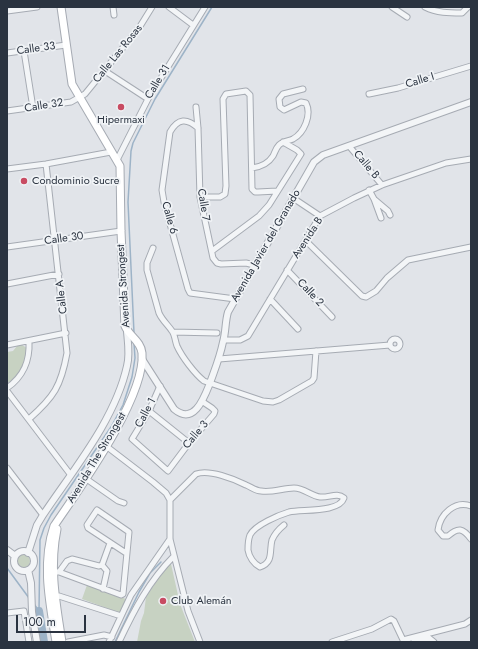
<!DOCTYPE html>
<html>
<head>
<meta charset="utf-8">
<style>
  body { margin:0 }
  #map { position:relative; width:478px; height:649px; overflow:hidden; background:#e1e4e9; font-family:Jost,sans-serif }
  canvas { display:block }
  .frame { position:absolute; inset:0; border:8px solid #2a3340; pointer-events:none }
  .scale { position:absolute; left:16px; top:615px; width:70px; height:18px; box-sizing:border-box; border:2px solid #2a3340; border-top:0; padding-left:5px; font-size:12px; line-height:14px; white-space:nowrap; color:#2a3340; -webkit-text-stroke:3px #f0f3f6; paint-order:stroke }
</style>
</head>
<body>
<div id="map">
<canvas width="478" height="649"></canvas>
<div class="frame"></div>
<div class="scale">100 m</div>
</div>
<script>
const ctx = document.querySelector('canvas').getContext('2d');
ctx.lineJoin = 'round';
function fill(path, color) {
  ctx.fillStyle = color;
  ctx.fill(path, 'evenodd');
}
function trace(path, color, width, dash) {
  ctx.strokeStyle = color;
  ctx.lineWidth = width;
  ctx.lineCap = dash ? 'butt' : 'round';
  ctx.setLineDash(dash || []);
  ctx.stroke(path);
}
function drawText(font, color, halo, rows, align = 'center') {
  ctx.font = font + ' Jost,sans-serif';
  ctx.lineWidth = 3.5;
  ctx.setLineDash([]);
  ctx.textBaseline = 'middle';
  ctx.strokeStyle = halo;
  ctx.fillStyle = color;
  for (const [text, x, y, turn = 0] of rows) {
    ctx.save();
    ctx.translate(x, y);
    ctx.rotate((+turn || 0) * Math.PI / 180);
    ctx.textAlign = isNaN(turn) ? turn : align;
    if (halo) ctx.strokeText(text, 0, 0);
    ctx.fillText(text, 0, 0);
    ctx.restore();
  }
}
fill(new Path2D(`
  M22,345L27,348C26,362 21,377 7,383V352L13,351L17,346Z
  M16 561a7 7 0 1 1 14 0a7 7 0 1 1-14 0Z
  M171,564L180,604L195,642H137L141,621L144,613L146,597L167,565Z
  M87,585L126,599L120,613L82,599Z`), '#c7d2c2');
trace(new Path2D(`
  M134,333L128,202L131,151L133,143L155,99L212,7
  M7,568L29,598
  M34,604L39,611
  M39,611L40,540L44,528L51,515L111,427L123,405L132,377L135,358L134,343
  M115,642L139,592L150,573L161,562`), '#9db3c7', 1.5);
trace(new Path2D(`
  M39,611L44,642`), '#9db3c7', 8);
const minor = new Path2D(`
  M113,7L114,15
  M169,7L193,25
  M392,7L407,17
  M425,7C437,13 449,13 462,13L468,7
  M7,11L37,7
  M24,51L33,108
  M7,53L66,45
  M105,71L148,99
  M369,94L398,88L471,66
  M196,107L198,128L200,197L213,258L217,263L221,264L246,263L254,265
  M7,111L71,102L85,94L139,28L152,7
  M198,128C187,118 178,118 170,132L162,190L164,202L188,289L190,293L235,299
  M349,146L382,185
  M117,160L148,99L205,7
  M252,168C260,167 268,164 273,156C275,152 276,148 279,145C283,141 289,141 293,139C304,133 312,115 306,103L301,102L284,110L280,107L279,99L283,94L303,89
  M7,169L46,164L111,152
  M369,190L374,199L381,218
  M200,197H220L225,194L226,186L223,99L226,94L246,91L250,95L252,189L255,192H258L277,191
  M293,198L320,216
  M375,200L388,211L390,215
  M306,241L362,296L366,297L376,291L387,278L408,260L471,247
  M7,247L121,231
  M153,248L147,263V270L159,313C162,320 168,325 172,331C175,335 175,341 177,346C182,357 195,374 204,381L263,401L273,402L279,400L312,381L314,378L316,351
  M212,251L259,216L269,205L301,154L297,150L283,142
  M287,270L332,317
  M7,284L59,274
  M270,299L298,329
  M173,332L217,333
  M390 344a5 5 0 1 1 10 0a5 5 0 1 1-10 0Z
  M224,340H240L248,336L320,216L354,198L382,185L446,163L471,159
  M7,345L66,333
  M219,359L390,345
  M160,386L149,411L132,439L168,471L189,443L214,414L215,411L212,408L203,402
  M7,388C24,376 30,361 29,341
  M7,391L70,474
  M149,411L189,443
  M29,419C54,397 61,386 67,353L46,164
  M106,446L153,482L166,493L170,500V539L188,611L200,642
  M7,468L43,515
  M85,478L118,501L124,503
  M170,500L196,474C209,469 234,479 246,485C251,487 256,491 261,491C272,493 283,488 294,488C304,488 311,496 320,497C329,498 337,492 344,498C339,513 302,509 289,512C279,515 255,525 250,535C248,540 248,545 248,550C249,557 254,564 260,567C274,562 269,551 272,540C275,533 279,529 284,525
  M471,506C455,500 440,514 438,530L443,536H448C458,527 463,528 471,539
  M102,565L107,571L103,589
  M56,572H59L67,561L72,559L99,566L102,565L110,543
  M59,572L121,595L123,594L129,532L97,510L87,525L88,528L126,553
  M54,596H59L121,616
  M7,613L24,611L29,642
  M403,640L465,624L471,620
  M68,642L104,635L112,637
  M109,642L131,595L170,539
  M119,642C134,610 149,581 174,556
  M332,642L372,629L391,619L394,621L404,642
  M414,642L429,638L434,642`);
const tertiary = new Path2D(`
  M142,359L174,409C194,426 204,398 210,383C215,369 220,357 223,342C226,332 225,322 228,312L306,176L314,162L323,155L471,102
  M7,550L15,556
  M14 561a10 10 0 1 1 20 0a10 10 0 1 1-20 0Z
  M28,553L37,525L43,515C73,470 115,420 127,366C130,355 128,343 127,332
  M28,570L31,583L32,612L37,642`);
const secondary = new Path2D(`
  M57,529C49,568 56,603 62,642
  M56,642C50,604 41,564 54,526C79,489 146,397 142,353C141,341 129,336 125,326L121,231L120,166L72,84L61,7`);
trace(minor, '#a6abb3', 7);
trace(tertiary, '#a6abb3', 8);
trace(secondary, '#a6abb3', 9);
trace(minor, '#f3f5f7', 5);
trace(tertiary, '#f3f5f7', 6);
trace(secondary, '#fff', 7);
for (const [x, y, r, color] of [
  [121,107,4,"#c84b62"],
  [24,181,4,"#c84b62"],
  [163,601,4,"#c84b62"]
]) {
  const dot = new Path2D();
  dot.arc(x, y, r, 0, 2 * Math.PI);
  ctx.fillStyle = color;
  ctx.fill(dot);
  trace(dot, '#f0f3f6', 1.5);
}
drawText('11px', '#2a3340', '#f0f3f6', [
  ["Calle 33",36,49,-8],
  ["Calle Las Rosas",118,54,-51],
  ["Calle I",420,81,-17],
  ["Calle 31",158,82,-59],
  ["Calle 32",44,106,-9],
  ["Calle B",366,165,50],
  ["Calle 7",203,205,81],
  ["Calle 6",169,218,74],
  ["Avenida B",308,238,-57],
  ["Calle 30",64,239,-8],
  ["Avenida Javier del Granado",266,246,-60],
  ["Avenida Strongest",124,286,-94],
  ["Calle 2",310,293,47],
  ["Calle A",62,297,-97],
  ["Calle 1",146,413,-62],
  ["Calle 3",196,435,-50],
  ["Avenida The Strongest",97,458,-59]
]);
drawText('11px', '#2a3340', '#f0f3f6', [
  ["Hipermaxi",121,120,"center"],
  ["Condominio Sucre",32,181],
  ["Club Alemán",171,601]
], 'left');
</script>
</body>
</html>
